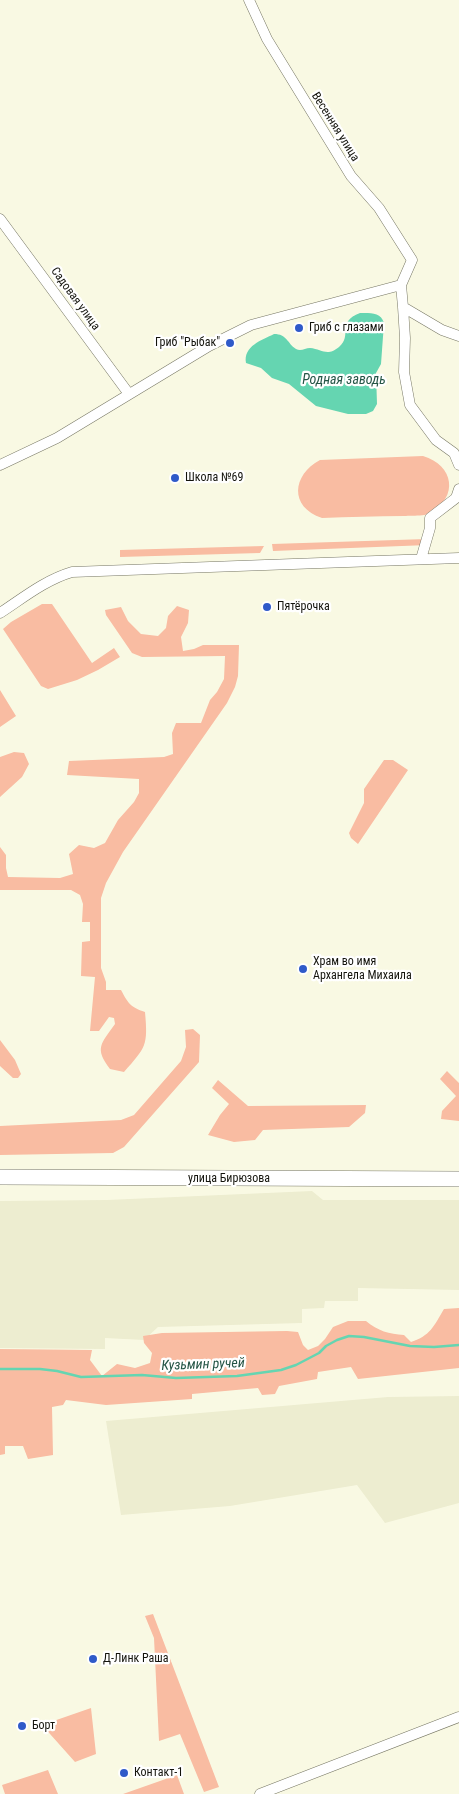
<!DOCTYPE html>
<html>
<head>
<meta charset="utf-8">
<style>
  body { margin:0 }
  canvas { display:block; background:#f9f9e3 }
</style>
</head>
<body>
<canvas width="459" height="1794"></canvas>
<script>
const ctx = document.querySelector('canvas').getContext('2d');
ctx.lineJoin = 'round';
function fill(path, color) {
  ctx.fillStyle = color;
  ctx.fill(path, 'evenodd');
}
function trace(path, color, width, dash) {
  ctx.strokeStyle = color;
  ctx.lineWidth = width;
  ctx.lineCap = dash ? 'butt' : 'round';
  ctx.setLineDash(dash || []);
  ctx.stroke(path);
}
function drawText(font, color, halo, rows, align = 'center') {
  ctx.font = font + ' "Roboto Condensed",sans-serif';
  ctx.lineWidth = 4.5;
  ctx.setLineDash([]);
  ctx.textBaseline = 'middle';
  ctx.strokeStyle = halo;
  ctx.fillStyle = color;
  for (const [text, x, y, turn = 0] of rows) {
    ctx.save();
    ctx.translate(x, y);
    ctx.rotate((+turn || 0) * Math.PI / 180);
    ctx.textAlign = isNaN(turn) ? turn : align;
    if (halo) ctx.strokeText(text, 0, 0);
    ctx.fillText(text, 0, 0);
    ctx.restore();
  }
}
fill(new Path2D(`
  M312,1191L323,1200H459V1290L358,1288V1301H325L324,1308L302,1309V1323L158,1327L144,1340L105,1338V1349L0,1348V1201L107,1200Z
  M459,1396V1503L385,1523L357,1485L230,1506L121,1515L106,1421L388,1397Z`), '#ededd0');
fill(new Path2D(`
  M423,456C454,465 459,497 430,513C424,517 411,515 404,516C376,516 349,517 322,518C289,507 292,475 320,460Z
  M427,539L428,545L273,551L272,544Z
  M264,546L260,553L120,557V550Z
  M42,604H52L92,663L114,648L120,657L98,670L77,680L48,689L41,686L3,629L11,622Z
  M177,606L189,610L188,623L181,637L183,651L194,649L203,645H239L238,676L235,687L227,703L123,852L106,883L101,898V968L106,982V990H121C128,1003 130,1007 145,1012C148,1046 146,1047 124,1072L110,1069C94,1048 101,1044 115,1024L114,1018L109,1017L99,1031H90L95,977L81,976L82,942L90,941V922H82L83,904L80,895L71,890H0V847L6,855V868L8,877L60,878L73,874L69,854L79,845L94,848L105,843L118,820L134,802L139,793V779L67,775L69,761L164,757L173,754L172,733L176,723H201L210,700L217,692L224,679L225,656L142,657L132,653L106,615L105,610L121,607L128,621L141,634L158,636L166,628L168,616Z
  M0,690L16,716L0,727Z
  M14,752L24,753L29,764L22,777L0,797V757Z
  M384,760H393L408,770L358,844L351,838L349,833L364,803V789Z
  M193,1029L200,1035L199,1062L124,1147L113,1153L0,1155V1126L121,1120L134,1115L181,1061L186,1047L185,1030Z
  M0,1040L15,1060L21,1074L18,1078H13L0,1066Z
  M447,1071L459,1083V1121L441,1119L442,1111L456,1096L440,1079Z
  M218,1080L248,1106L366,1105L365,1113L349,1127L263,1130L255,1140L234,1142L208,1135L220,1115L229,1104L212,1088Z
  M459,1308V1368L358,1379L351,1367L318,1372L317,1379L279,1386L275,1394L262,1395L258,1388L192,1394V1399L106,1405L66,1400L63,1405L52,1407L53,1455L28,1459L23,1446H5V1454L0,1455V1349L92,1350L90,1360L102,1376L117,1364L135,1368L150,1363L152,1353L144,1343L143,1336L162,1333L287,1331L298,1332L303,1345L308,1350L318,1346L325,1339L333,1327L348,1321H366C378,1331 389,1334 404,1335L411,1342C430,1336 434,1326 444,1309Z
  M153,1614L219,1787L204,1792L180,1734L159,1741L154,1638L145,1616Z
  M91,1708L96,1754L75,1762L42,1725Z
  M48,1770L58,1794H5L2,1785Z
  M177,1775L184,1794H123Z`), '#f9bca2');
fill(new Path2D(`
  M360,313C370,313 381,312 384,323L381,364L376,373L377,404L373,411L366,414H348L316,406L289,384L272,378L261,368L246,363C243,346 262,340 274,334C287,334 287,343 296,349C301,352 305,348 310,348C322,349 327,357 339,347C353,335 336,322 360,313Z`), '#65d5b1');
trace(new Path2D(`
  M0,1369H40L57,1371L81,1377L142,1375L176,1378L237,1376L281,1370L296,1365L319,1353L326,1346L337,1340L349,1336L364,1337L410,1346L434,1347L459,1345`), '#65d5b1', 2.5);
const minor = new Path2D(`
  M0,219L129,394
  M401,285L403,307L442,330L459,336
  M403,307L405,338L404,372L410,405L436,440L454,453L459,465
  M0,465L57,438L209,346L251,325L401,285L412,260L379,208L351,176L267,39L249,0
  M421,559L430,528V518L456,498L459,489
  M0,613C23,598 45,580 72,572L459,558
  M260,1794L459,1717`);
const primary = new Path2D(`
  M0,1177L459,1179`);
trace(minor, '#777764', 11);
trace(primary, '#777764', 16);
trace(minor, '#fff', 10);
trace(primary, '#fff', 15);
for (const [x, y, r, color] of [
  [299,328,5,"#2f5ac9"],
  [230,343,5,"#2f5ac9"],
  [175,478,5,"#2f5ac9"],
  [267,607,5,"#2f5ac9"],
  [303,969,5,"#2f5ac9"],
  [93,1659,5,"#2f5ac9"],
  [22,1726,5,"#2f5ac9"],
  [124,1773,5,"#2f5ac9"]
]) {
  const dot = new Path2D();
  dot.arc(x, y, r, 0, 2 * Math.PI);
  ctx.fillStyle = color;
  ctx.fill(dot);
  trace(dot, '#fff', 2);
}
drawText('12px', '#13130c', '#fff', [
  ["Весенняя улица",335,127,58],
  ["Садовая улица",75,299,54],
  ["улица Бирюзова",229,1179]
]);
drawText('12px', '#13130c', '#fff', [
  ["Гриб с глазами",309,328],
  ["Гриб \"Рыбак\"",220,343,"right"],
  ["Школа №69",185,478],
  ["Пятёрочка",277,607],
  ["Храм во имя",313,962],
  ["Архангела Михаила",313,976],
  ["Д-Линк Раша",103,1659],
  ["Борт",32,1726],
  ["Контакт-1",134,1773]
], 'left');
drawText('italic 14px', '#255546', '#fff', [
  ["Родная заводь",344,380],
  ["Кузьмин ручей",203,1365,-2]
]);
</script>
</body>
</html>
